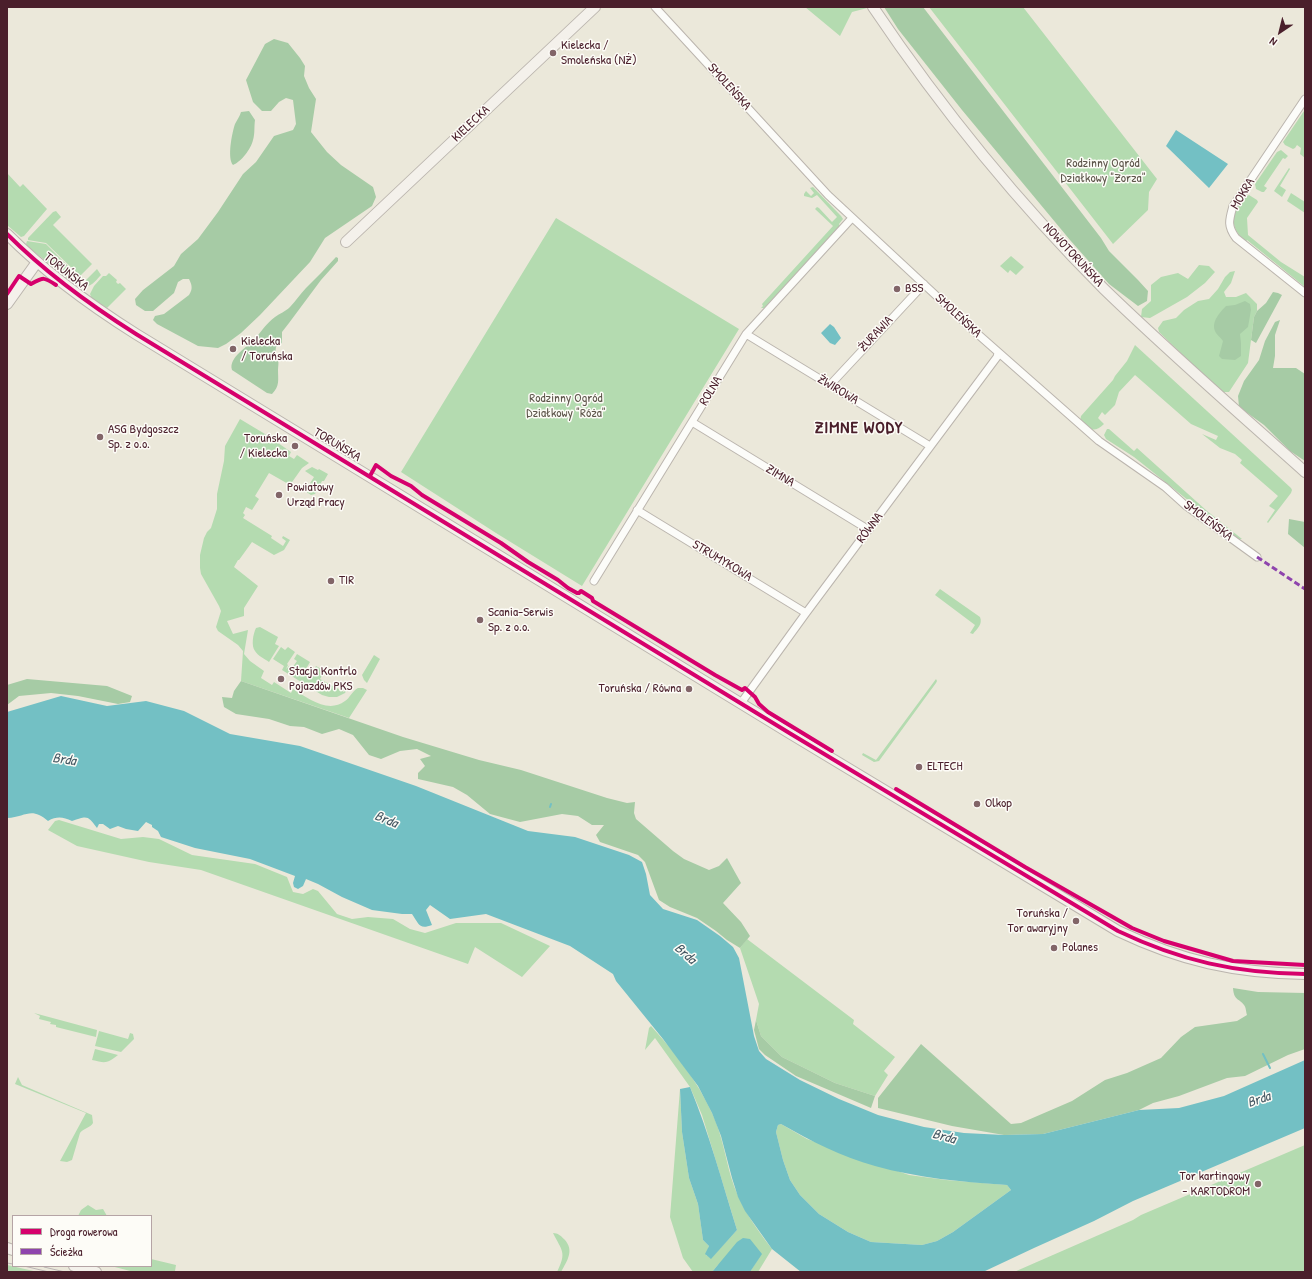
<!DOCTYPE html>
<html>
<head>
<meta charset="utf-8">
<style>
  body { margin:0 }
  #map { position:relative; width:1312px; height:1279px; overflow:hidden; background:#ebe8da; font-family:"Patrick Hand",sans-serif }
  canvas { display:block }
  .frame { position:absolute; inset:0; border:8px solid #4a1f2b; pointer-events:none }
  .legend { position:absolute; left:12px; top:1215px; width:140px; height:52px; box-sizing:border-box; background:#fdfcf7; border:1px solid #b5a4a5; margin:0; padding:5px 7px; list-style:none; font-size:12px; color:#4a1f2b }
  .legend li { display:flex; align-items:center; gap:8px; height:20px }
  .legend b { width:20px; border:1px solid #b5a4a5 }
  .north { position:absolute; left:1260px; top:12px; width:40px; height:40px; -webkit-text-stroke:3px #fdfcf7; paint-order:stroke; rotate:215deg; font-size:11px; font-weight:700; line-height:16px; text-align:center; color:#4a1f2b }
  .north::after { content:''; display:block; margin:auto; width:14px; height:18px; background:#4a1f2b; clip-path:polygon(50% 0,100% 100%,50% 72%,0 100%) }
</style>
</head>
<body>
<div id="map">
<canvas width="1312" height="1279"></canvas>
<div class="frame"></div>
<ul class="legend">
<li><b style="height:5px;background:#d6006c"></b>Droga rowerowa</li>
<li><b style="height:5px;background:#8e44ad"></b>Ścieżka</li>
</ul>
<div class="north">N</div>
</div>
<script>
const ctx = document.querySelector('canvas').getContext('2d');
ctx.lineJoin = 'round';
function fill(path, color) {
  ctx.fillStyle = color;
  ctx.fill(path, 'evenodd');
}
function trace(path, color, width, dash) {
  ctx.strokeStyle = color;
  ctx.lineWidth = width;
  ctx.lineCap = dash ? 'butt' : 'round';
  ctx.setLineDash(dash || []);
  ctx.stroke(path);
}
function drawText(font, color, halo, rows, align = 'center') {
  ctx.font = font + ' "Patrick Hand",sans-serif';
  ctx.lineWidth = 3;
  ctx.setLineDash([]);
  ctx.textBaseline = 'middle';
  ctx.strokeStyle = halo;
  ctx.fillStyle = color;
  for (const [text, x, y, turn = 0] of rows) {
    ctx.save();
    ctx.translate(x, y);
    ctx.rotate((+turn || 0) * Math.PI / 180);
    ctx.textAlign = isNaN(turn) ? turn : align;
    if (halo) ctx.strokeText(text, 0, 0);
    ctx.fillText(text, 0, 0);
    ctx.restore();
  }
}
fill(new Path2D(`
  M805,7H871L852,12L840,36Z
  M929,7H1023L1157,179L1149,192L1148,210L1113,244Z
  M1304,111H1305V158L1300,154L1301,148L1297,145L1295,148L1293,149L1285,145L1283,142Z
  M1281,150L1288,156L1285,159L1283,158L1264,186L1267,188L1264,192H1262L1256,189L1255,184L1277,152Z
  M1289,168L1290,169L1280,186L1286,190L1282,197L1274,191Z
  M7,173L20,187L23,184L47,209L24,236L21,237L7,225Z
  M813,187L841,216L843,219L839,224L840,226L764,308H761L763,306L762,304L833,226L815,209L817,207L819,208L832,222L837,217L817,195L812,198L804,196V194L806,191L811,196L814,193L810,188Z
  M1291,193L1305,202V213L1287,201Z
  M1249,195L1257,200L1258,202L1247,218L1248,235L1281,262L1305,277V287L1247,240L1246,242C1232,230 1230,219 1240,204C1243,200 1244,197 1249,195Z
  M56,211L61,217L53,225L92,264L80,276L46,243L28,240V238L53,212Z
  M556,218L739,329L582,586L496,533L401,472Z
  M27,241L46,244L79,277L76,280L68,279L27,246L26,244Z
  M1011,256L1024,267L1016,275L1010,270L1008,273L1000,266Z
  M1199,265L1209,266L1215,272L1205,283L1187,297L1150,318L1141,317L1142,309L1151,301V285L1161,277L1178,273L1188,279Z
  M97,269L101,275C97,279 91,288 84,286L83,283Z
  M1235,271L1231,283L1224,292L1226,297H1236L1246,293L1257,304V311L1254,317L1248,363L1229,392H1221L1159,332L1158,328L1163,321L1176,318L1184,310L1198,301L1209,299L1218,289L1225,277L1230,272Z
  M109,273L117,280L116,282L118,284L120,283L126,289L107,308L92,299L90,294L94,286L103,276H106Z
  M1135,345L1291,488L1292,490L1291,493L1268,523L1267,522L1275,510L1269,506L1278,496L1240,463L1242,460L1235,454L1220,448L1202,434L1216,440L1218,436L1191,424L1135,375L1119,392L1115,405L1105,415L1102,412L1098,418L1104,424C1094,434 1088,429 1080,421L1081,416L1113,380L1115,376L1127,361Z
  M240,419L275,440L278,443L291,452L289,456L294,459L297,455L309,463L302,468L290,485L269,473L255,496L259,499L252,510L246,507L243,513L245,515L243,518L272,536L271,538L283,546L286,541L282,538L283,536L290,540L284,550L274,555L252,542L239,560H238L234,567L258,586L244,608V616L227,621L233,634L248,630L244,654L250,661L264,671L261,678L272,685L274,682L291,693L293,689C308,698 328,714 345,701C350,698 352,691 358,688H363L367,690L349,718L241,681L243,651L238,645L218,631L216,627L221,611L219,606L201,574L200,568V555L204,538L207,532L211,528L217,509V494L224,461L225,446Z
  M1107,429H1109L1134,451L1137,448L1207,511L1242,539H1238L1234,537L1134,457L1106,439L1104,435Z
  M312,467L318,470L319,469L328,474L324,481H322L315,494L311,495L305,491L314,477L305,471Z
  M940,589L980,617C983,624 977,629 973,634L970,633L975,625L935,595Z
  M260,627L278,637L275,644L279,646L269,662C265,659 258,656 255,651C251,646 253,634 256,628Z
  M281,647L285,650L288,647L295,652L287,664L288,665L286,669L289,666L292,668L297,661L294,659L297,654L310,662L306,669L312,673L316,666L325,671L320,679L344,692L347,687L346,686L349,682V686L345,693L337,697H329L322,695L282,670L284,666L273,659Z
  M374,655L380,659L367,683L364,680L362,675Z
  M936,679L937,681L936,683L879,761L874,762L862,755L863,753L876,760Z
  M59,820L121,839L143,837L159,839L192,855L255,864L287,877L293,892L303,894L313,889L318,891L337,914L352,919L368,917L393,919L410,929L425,933L456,923H501L550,946L522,977L475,947L468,964L201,870L149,862L77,846L48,830L55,821Z
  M747,939L854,1020L853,1024L895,1057L884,1071L888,1075L875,1096L835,1083L782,1057L761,1036L756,1020L759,1004L740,948Z
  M34,1013L97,1030L96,1037L56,1027V1025L50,1024L51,1022L39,1019L40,1016Z
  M651,1026C674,1051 698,1082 712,1113C722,1134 725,1156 731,1177C739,1204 755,1227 772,1249L758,1272H750L761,1254L718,1265L712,1272H693L683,1258L670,1217L680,1089L682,1132L689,1178L698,1204L703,1240L709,1246L706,1255L711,1258L737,1230L702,1115L690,1087L655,1038L645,1050L649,1028Z
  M99,1031L128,1039L130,1033L133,1034L134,1039L121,1052L95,1046Z
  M95,1049L118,1055C107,1064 105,1063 92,1060Z
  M18,1077L22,1085L92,1115L93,1123C90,1128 84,1128 80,1133L72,1160L67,1162L60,1161L86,1113L15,1084Z
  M781,1124L807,1139L909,1175L946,1180L1007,1185L1011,1190L953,1232L937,1241L922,1245L871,1242L848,1232L819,1214L800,1195L790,1180L783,1160L776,1132L778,1125Z
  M1305,1145V1272H1014L1133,1220L1141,1215Z
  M88,1205L96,1210L103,1209L107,1216H78L81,1210Z
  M553,1233C558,1233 561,1236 564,1239C575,1250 567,1261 561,1272H557C567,1252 562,1251 553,1233Z
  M151,1259L176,1265L175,1271L180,1272H134L111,1266H151Z
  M7,1265L38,1272H7Z`), '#b4dbb0');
fill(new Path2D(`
  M884,7H923L1101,238L1109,251L1138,280L1148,291L1147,301L1138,306L1109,284L1070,240L962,110L898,29Z
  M274,39L288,43L300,58L305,66L304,76L309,88L316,99L311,132L327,152L341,165L373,187L376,197L372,206L325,238L310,262L260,315L241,333L226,344L218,348L198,346L157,324L153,320L155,316L164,314L189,295C193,289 192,285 189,279H183L178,282L174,293L153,311H145L136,305L135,299L143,290L174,266L181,254L198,239L218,212L243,174L256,162L274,136L293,130L296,124L293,100L286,98L279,102L271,111H262L253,102L246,80L265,44Z
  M249,111L255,120C254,127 255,134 253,140C251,149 241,162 233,165C227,158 232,133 235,124C237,120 240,116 241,112Z
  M336,257L338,258V261L321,280L289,323L282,332V343L276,347C275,354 276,353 278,360C279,363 278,366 278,370C278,380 280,386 272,394L267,393L232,370C228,357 249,346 256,338C262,330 267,323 275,317C280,313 285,312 290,307C296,301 300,294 306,288C316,278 326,268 336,257Z
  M1273,292L1278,293L1282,295L1256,343L1251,340L1254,317L1257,311L1266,303Z
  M1245,301L1250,304L1251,310L1248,327L1240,334L1241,343V356L1235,360L1222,359L1219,356L1223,341C1221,338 1216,334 1215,331C1211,322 1220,312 1226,306L1235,305Z
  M1280,320L1275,335V356L1273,368H1296L1305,374V461L1290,451L1264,425L1239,407L1238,396L1244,381L1259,360L1265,341L1275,322Z
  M1289,519L1305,522V548L1288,534Z
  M27,679L107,686L132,696L130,702L118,704L78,696L51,693L19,696L7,705V685Z
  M241,681L403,737L479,760L521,770L607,798L627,803L635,802L634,813L636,819L673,851L684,859L709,870L719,866L727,858L741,883L723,903L741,922L750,936L740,948L727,940L716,931L697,918L670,907L659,900L645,862L638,855L600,842L596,835L604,825H592L578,816L562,814L520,822L490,814L467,795L453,787L418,779V773L425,766L420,759L431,756L417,749L400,751L381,759L369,755L353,735L339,729L322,734L304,727L290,726L269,719L236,714L224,707L222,697L232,698L234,691Z
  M1233,988L1258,992L1305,993V1049L1288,1055L1245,1076L1227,1078L1179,1096L1153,1103L1139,1110L1043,1134L1004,1135L952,1126L878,1108V1098L921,1044L1011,1124L1021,1123L1072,1101L1105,1080L1127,1073L1161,1058L1181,1037L1195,1027L1237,1021L1247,1015C1246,1012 1246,1007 1244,1005C1239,998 1234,1001 1233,988Z
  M756,1020L761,1036L782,1057L835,1083L875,1096L871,1108L796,1076L765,1055L759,1049L754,1030Z`), '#a6cba5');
fill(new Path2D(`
  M1176,130L1228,164L1209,188L1166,146Z
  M830,324L834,327L841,338L835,345L830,343L821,333Z
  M61,696L107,706L146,701L184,711L230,734L300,746L416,786L528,831L575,837L629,855L642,862L646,874L650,895L663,909L697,920L720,936L733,947L739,958L754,1036L759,1051L766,1059L800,1080L839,1099L878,1115L924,1127L964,1133L1004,1135L1043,1134L1139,1110L1179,1108L1224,1096L1305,1060V1128L1133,1201L1094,1221L1034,1248L983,1272H801L772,1249L745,1211L738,1197L732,1178L721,1136L712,1113L698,1086L663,1039L616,981L613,974L570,946L486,914L450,919L430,905L426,910L432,925C419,930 419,924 412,914H402L372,910L342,897L318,884L306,879L303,886L298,889L294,887L293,883L295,876L250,859L195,848L161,837L158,831L152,827V825L146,822L138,831L126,829L118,826L110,829L103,824H99L97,828C88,816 88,815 72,821C63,817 57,816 48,821C31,806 26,817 7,818V712ZM781,1124C811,1141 842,1157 875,1166C918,1178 962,1182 1007,1185L1011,1190L953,1232L937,1241L922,1245L871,1242L848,1232L819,1214L800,1195L790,1180L783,1160L776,1132L778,1125Z
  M690,1087C709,1133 722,1182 737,1230L711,1259L705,1254L709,1246L703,1240L698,1204L689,1178L682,1132L680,1089Z
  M743,1238L750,1239L762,1254L750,1272H712L737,1242Z`), '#73c0c4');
trace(new Path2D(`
  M550,807L551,804
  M1263,1054L1270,1068`), '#73c0c4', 2);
const street = new Path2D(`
  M655,7L828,195L972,329L1099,441L1165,487L1185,505L1257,557
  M1305,99L1233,206C1229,220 1227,226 1236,238L1305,293
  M746,334L930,446
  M830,385L924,284
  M692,422L869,530
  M637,510L806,613
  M594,581L746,334L852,218
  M741,703L806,613L997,357L998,353`);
const secondary = new Path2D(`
  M873,7C941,108 1018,203 1104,289C1169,352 1238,412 1305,472
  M7,234C46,273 90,305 136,334L791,734L1118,931C1181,961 1235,973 1305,974
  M346,242L595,7
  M7,304L37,262
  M7,1248L13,1250
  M74,1266L96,1272`);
trace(street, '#bbb5ae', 9);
trace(secondary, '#bbb5ae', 12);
trace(street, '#fcfcf9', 7);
trace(secondary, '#f4f1eb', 10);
trace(new Path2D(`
  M7,1263L13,1264
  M24,1266L49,1272
  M44,1267L65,1272`), '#bab4b4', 1);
trace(new Path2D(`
  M1257,557L1305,589`), '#8e44ad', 3, [6, 3]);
trace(new Path2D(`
  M7,234C46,273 90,305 136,334L791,734L1118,931C1181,961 1235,973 1305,974
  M7,294L19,276L31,284C44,277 44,277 56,285
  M370,476L376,465L391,476L411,486L422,495L501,543L528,562L558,580L568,588L577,593H579L581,591L592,598L593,601L715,675L742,690L745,688L755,697L759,704L768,712L832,751
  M896,789L1025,867L1132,928L1164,941L1233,961L1305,965`), '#d6006c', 4);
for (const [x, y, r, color] of [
  [553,53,4,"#826568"],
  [897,289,4,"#826568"],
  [233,349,4,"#826568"],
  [100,437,4,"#826568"],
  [295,446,4,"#826568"],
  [279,495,4,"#826568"],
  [331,581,4,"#826568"],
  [480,620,4,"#826568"],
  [281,679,4,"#826568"],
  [689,689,4,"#826568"],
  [919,767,4,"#826568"],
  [977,804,4,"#826568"],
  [1076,921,4,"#826568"],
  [1054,948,4,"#826568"],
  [1258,1184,4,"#826568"]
]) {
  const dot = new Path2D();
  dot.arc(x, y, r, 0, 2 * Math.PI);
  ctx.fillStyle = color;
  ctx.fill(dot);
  trace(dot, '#fdfcf7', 1.5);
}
drawText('13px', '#4a1f2b', '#fdfcf7', [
  ["Kielecka /",561,46],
  ["Smoleńska (NŻ)",561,61],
  ["BSS",905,289],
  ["Kielecka",241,342],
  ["/ Toruńska",241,357],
  ["ASG Bydgoszcz",108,430],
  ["Sp. z o.o.",108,445],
  ["Toruńska",287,439,"right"],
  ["/ Kielecka",287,454,"right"],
  ["Powiatowy",287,488],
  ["Urząd Pracy",287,503],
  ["TIR",339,581],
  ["Scania-Serwis",488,613],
  ["Sp. z o.o.",488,628],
  ["Stacja Kontrlo",289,672],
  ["Pojazdów PKS",289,687],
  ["Toruńska / Równa",681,689,"right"],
  ["ELTECH",927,767],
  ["Olkop",985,804],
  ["Toruńska /",1068,914,"right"],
  ["Tor awaryjny",1068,929,"right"],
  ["Polanes",1062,948],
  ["Tor kartingowy",1250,1177,"right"],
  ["- KARTODROM",1250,1192,"right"]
], 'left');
drawText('13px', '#4a1f2b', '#fdfcf7', [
  ["SMOLEŃSKA",729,87,48],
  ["KIELECKA",471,124,-43],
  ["MOKRA",1243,194,-59],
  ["NOWOTORUŃSKA",1073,255,47],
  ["TORUŃSKA",66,272,38],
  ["SMOLEŃSKA",958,316,43],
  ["ŻURAWIA",876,334,-47],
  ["ŻWIROWA",838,390,31],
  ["ROLNA",711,391,-59],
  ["TORUŃSKA",337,445,31],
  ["ZIMNA",780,476,31],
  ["SMOLEŃSKA",1208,521,37],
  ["RÓWNA",870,528,-53],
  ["STRUMYKOWA",722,561,31]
]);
drawText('13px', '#5c5449', '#fdfcf7', [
  ["Rodzinny Ogród",1103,164],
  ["Działkowy \"Zorza\"",1103,179],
  ["Rodzinny Ogród",566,399],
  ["Działkowy \"Róża\"",566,414]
]);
drawText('italic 14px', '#465964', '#fdfcf7', [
  ["Brda",64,760,8],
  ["Brda",386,820,22],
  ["Brda",685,954,41],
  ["Brda",1259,1100,-19],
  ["Brda",944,1137,15]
]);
ctx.letterSpacing = '1px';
drawText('bold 17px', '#4a1f2b', '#fdfcf7', [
  ["ZIMNE WODY",859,428]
]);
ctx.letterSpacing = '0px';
</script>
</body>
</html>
